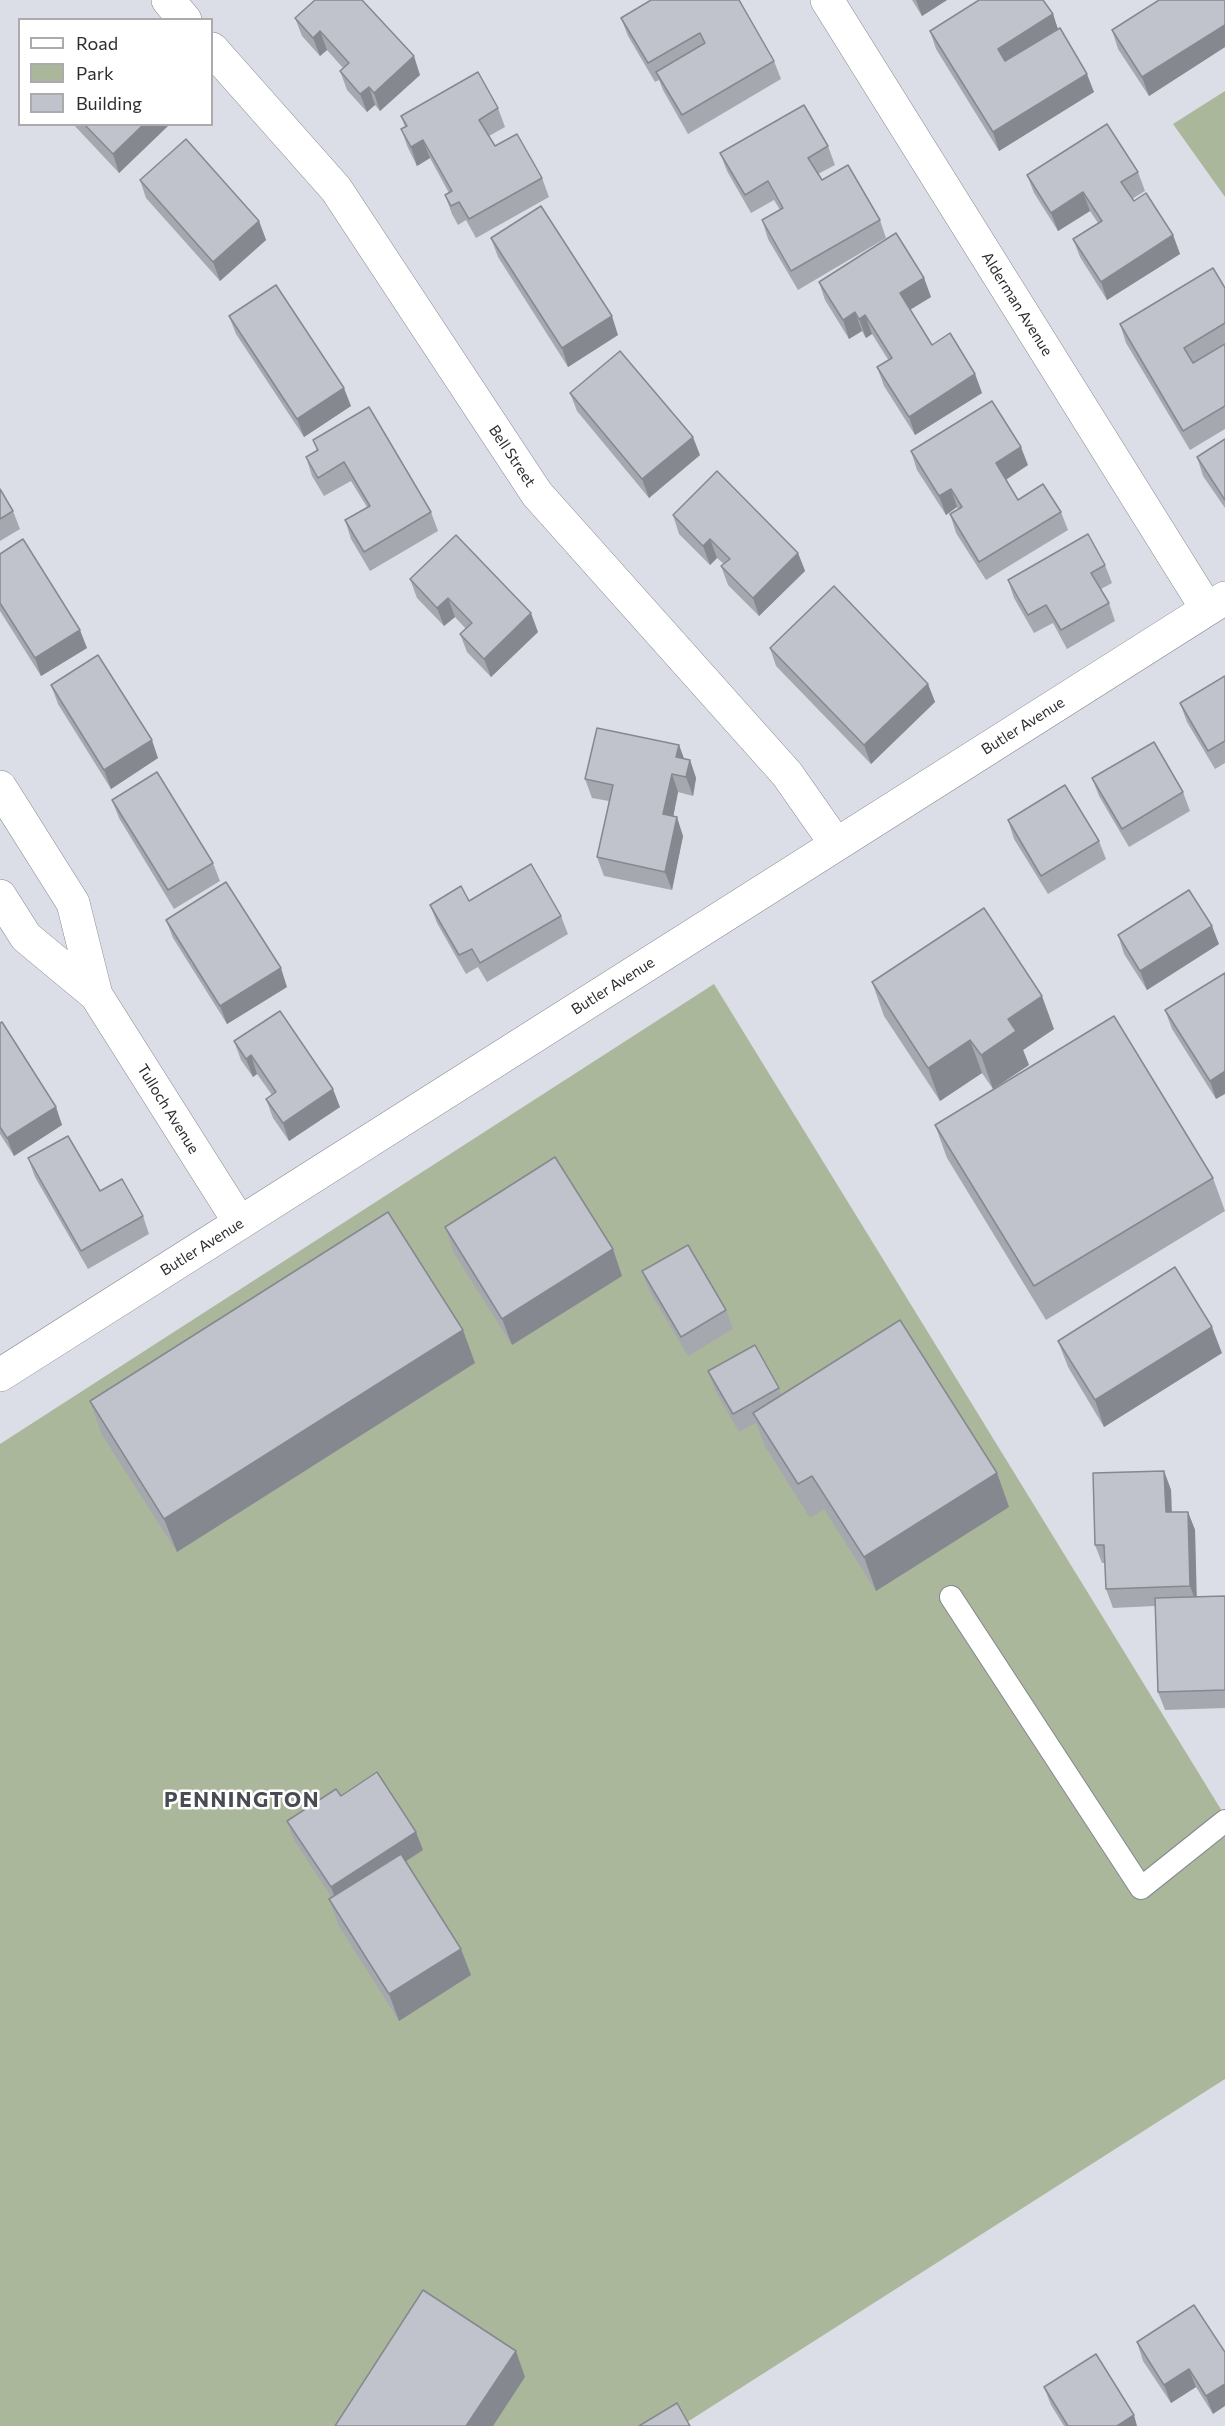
<!DOCTYPE html>
<html>
<head>
<meta charset="utf-8">
<style>
  body { margin:0 }
  #map { position:relative; width:1225px; height:2426px; overflow:hidden; background:#dbdee7; font-family:Commissioner,sans-serif }
  canvas { display:block }
  .legend { position:absolute; left:18px; top:18px; width:195px; height:108px; box-sizing:border-box; background:#fff; border:2px solid #ababac; margin:0; padding:8px 10px; list-style:none; font-size:18px; color:#2c2d30 }
  .legend li { display:flex; align-items:center; gap:12px; height:30px }
  .legend b { width:30px; border:2px solid #ababac }
</style>
</head>
<body>
<div id="map">
<canvas width="1225" height="2426"></canvas>
<ul class="legend">
<li><b style="height:8px;background:#fff"></b>Road</li>
<li><b style="height:16px;background:#abb79a"></b>Park</li>
<li><b style="height:16px;background:#c0c3cc"></b>Building</li>
</ul>
</div>
<script>
const ctx = document.querySelector('canvas').getContext('2d');
ctx.lineJoin = 'round';
function fill(path, color) {
  ctx.fillStyle = color;
  ctx.fill(path, 'evenodd');
}
function trace(path, color, width, dash) {
  ctx.strokeStyle = color;
  ctx.lineWidth = width;
  ctx.lineCap = dash ? 'butt' : 'round';
  ctx.setLineDash(dash || []);
  ctx.stroke(path);
}
function drawText(font, color, halo, rows, align = 'center') {
  ctx.font = font + ' Commissioner,sans-serif';
  ctx.lineWidth = 5;
  ctx.setLineDash([]);
  ctx.textBaseline = 'middle';
  ctx.strokeStyle = halo;
  ctx.fillStyle = color;
  for (const [text, x, y, turn = 0] of rows) {
    ctx.save();
    ctx.translate(x, y);
    ctx.rotate((+turn || 0) * Math.PI / 180);
    ctx.textAlign = isNaN(turn) ? turn : align;
    if (halo) ctx.strokeText(text, 0, 0);
    ctx.fillText(text, 0, 0);
    ctx.restore();
  }
}
fill(new Path2D(`
  M1225,91V197L1173,124Z
  M714,984L1225,1816V2079L681,2426H0V1444Z`), '#abb79a');
const service = new Path2D(`
  M951,1597L1141,1888L1225,1821`);
const minor = new Path2D(`
  M168,0L185,20
  M827,0L1207,609
  M212,49L336,189L537,494L787,774L836,844
  M0,787L73,903L96,995
  M0,896L26,937L96,995L240,1223
  M0,1375L1225,598`);
trace(service, '#84878f', 24);
trace(minor, '#84878f', 34);
trace(service, '#fff', 22);
trace(minor, '#fff', 33);
fill(new Path2D(`
  M651,0L774,61L781,79L688,134L663,90L659,80L655,82L628,36L621,18Z
  M912,0H947L922,16Z
  M1225,0V47L1149,96L1118,49L1112,30Z
  M1053,14L1058,29L1094,92L999,151L936,49L930,31Z
  M295,18L420,75L380,111L375,105L367,112L347,90L340,71L343,68L327,50L320,56L302,36Z
  M498,108L505,127L489,136L495,146L542,178L549,197L476,238L466,220L458,225L452,214L445,195L449,193L430,158L417,166L408,148L401,129L405,127L401,116Z
  M73,124H169V125L119,173Z
  M828,146L835,165L818,174L822,180L880,220L886,238L798,290L768,239L762,220L780,210L774,200L751,213L727,171L720,153Z
  M1138,172L1145,191L1132,199L1134,201L1173,235L1180,254L1107,300L1080,257L1073,239L1098,223L1090,211L1058,231L1034,193L1027,175Z
  M140,180L259,221L266,240L220,281L146,198Z
  M491,238L618,335L568,367L498,257Z
  M924,278L931,297L910,310L932,345L975,374L982,393L915,435L884,386L877,367L889,361L872,334L866,338L862,331L849,339L825,300L819,282Z
  M1225,288V429L1190,450L1126,343L1120,324Z
  M229,316L351,406L304,437L236,334Z
  M570,393L700,455L649,498L577,411Z
  M1225,439V508L1203,476L1197,457Z
  M313,440L431,512L438,531L370,571L351,539L345,520L367,507L351,481L324,496L312,476L306,457L317,451Z
  M911,451L1028,465L1006,480L1018,500L1061,512L1068,530L986,580L956,533L950,514L958,509L957,507L946,515L917,470Z
  M0,489L13,511L20,529L0,541Z
  M673,515L798,553L805,571L759,616L728,585L721,566L724,564L717,558L710,565L679,534Z
  M0,554L87,648L41,676L0,611Z
  M1105,565L1112,583L1101,589L1109,603L1115,621L1067,649L1053,623L1034,633L1014,598L1008,580Z
  M410,579L538,632L491,677L467,652L460,634L466,629L455,617L444,626L417,598Z
  M770,648L928,684L935,702L871,764L776,666Z
  M1225,676V763L1215,769L1187,722L1180,703Z
  M51,685L158,758L111,789L58,704Z
  M679,745L684,759L690,760L696,778L693,796L678,792L673,817L683,836L672,890L604,876L597,857L609,801L592,798L585,779Z
  M1092,778L1183,792L1190,811L1129,847L1099,796Z
  M112,800L213,863L220,881L174,909L119,818Z
  M1008,820L1099,841L1106,859L1048,894L1014,839Z
  M469,901L561,916L568,934L487,982L478,967L466,974L437,923L430,905Z
  M166,920L287,987L227,1024L173,938Z
  M1118,935L1219,944L1147,990L1124,954Z
  M1225,973L1216,1099L1172,1029L1165,1010Z
  M872,982L1054,1029L1023,1050L1029,1065L993,1089L982,1073L940,1101L884,1016Z
  M0,1023L56,1107L62,1125L14,1156L0,1134Z
  M234,1041L340,1107L289,1141L273,1118L266,1099L272,1095L257,1074L253,1077L241,1060Z
  M935,1125L1213,1178L1225,1211L1046,1320L947,1158Z
  M28,1158L100,1191L143,1216L149,1234L88,1269L35,1177Z
  M445,1227L613,1249L622,1276L512,1345L454,1253Z
  M642,1271L726,1310L733,1329L688,1356L649,1290Z
  M1058,1341L1222,1353L1104,1427L1068,1367Z
  M475,1363L177,1552L102,1435L90,1401Z
  M708,1371L779,1388L781,1395L997,1473L1009,1507L876,1591L824,1509L810,1518L765,1446L756,1423L739,1432L715,1390Z
  M1164,1471L1171,1490L1172,1512H1188L1195,1530L1196,1597L1225,1596V1708L1165,1710L1158,1692L1155,1606L1113,1608L1106,1589L1105,1563H1102L1095,1545Z
  M341,1796L416,1832L423,1850L406,1861L461,1949L471,1975L399,2021L339,1926L329,1899L332,1898L294,1840L287,1821Z
  M1194,2305L1213,2414L1196,2387L1171,2403L1143,2361L1137,2342Z
  M1044,2387L1137,2426H1064L1051,2405Z`), '#a5a8af');
fill(new Path2D(`
  M916,0H947L922,16Z
  M1053,14L1059,33L1005,67L998,49Z
  M1225,25V47L1149,96L1142,77Z
  M320,31L327,50L320,56L313,38Z
  M414,56L420,75L380,111L374,93Z
  M1087,74L1094,92L999,151L993,132Z
  M369,87L375,105L367,112L360,94Z
  M144,124L169,125L119,173L113,154Z
  M423,140L430,158L417,166L411,147Z
  M1083,192L1090,211L1058,231L1051,213Z
  M259,221L266,240L220,281L213,262Z
  M1173,235L1180,254L1107,300L1101,282Z
  M924,278L931,297L906,312L900,293Z
  M855,312L862,331L849,339L843,320Z
  M865,315L872,334L866,338L859,319Z
  M612,316L618,335L568,367L562,348Z
  M975,374L982,393L915,435L909,417Z
  M344,388L351,406L304,437L297,419Z
  M693,437L700,455L649,498L642,479Z
  M1021,447L1028,465L1002,482L996,463Z
  M951,489L957,507L946,515L939,496Z
  M710,539L717,558L710,565L703,546Z
  M798,553L805,571L759,616L753,598Z
  M448,598L455,617L444,626L437,608Z
  M531,613L538,632L491,677L484,659Z
  M80,630L87,648L41,676L35,658Z
  M928,684L935,702L871,764L864,745Z
  M152,740L158,758L111,789L104,770Z
  M679,745L686,764L676,757Z
  M690,760L696,778L693,796L686,777Z
  M672,774L678,792L670,833L663,814Z
  M677,817L683,836L672,890L665,872Z
  M1212,926L1219,944L1147,990L1140,971Z
  M281,968L287,987L227,1024L220,1006Z
  M1042,996L1054,1029L1023,1050L1029,1065L993,1089L981,1055L1008,1019Z
  M970,1040L982,1073L940,1101L928,1068Z
  M251,1055L257,1074L253,1077L246,1059Z
  M1225,1071V1094L1216,1099L1210,1081Z
  M333,1089L340,1107L289,1141L283,1123Z
  M56,1107L62,1125L14,1156L7,1138Z
  M613,1249L622,1276L512,1345L502,1319Z
  M1212,1327L1222,1353L1104,1427L1095,1400Z
  M463,1330L475,1363L177,1552L164,1519Z
  M1164,1471L1171,1490L1172,1530L1166,1512Z
  M997,1473L1009,1507L876,1591L864,1557Z
  M1188,1512L1195,1530L1197,1605L1190,1586Z
  M416,1832L423,1850L338,1906L331,1887Z
  M461,1949L471,1975L399,2021L389,1994Z
  M516,2351L525,2377L493,2426H466Z
  M1189,2369L1196,2387L1171,2403L1164,2385Z
  M1225,2384V2406L1213,2414L1206,2396Z
  M1134,2415L1137,2426H1117Z`), '#86888f');
const building = new Path2D(`
  M315,0H362L414,56L374,93L369,87L360,94L340,71L349,63L320,31L313,38L295,18Z
  M651,0H739L774,61L682,115L656,72L705,43L700,33L648,63L621,18Z
  M979,0H1043L1053,14L998,49L1005,61L1060,28L1087,74L993,132L930,31Z
  M1159,0H1225V25L1142,77L1112,30Z
  M478,72L498,108L479,120L495,146L517,134L542,178L469,219L459,202L451,206L445,195L452,191L423,140L411,147L401,129L407,126L401,116Z
  M804,105L828,146L808,158L822,180L848,165L880,220L791,271L762,220L783,208L768,181L745,195L720,153Z
  M84,124H144L113,154Z
  M1107,124L1138,172L1121,182L1134,201L1146,193L1173,235L1101,282L1073,239L1102,221L1083,192L1051,213L1027,175Z
  M186,139L259,221L213,262L140,180Z
  M541,206L612,316L562,348L491,238Z
  M896,233L924,278L900,293L932,345L950,333L975,374L909,417L877,367L892,358L865,315L859,319L855,312L843,320L819,282Z
  M1213,268L1225,288V323L1184,348L1193,363L1225,344V406L1183,431L1120,324Z
  M276,285L344,388L297,419L229,316Z
  M620,351L693,437L642,479L570,393Z
  M992,401L1021,447L996,463L1018,500L1043,484L1061,512L979,562L950,514L962,507L951,489L939,496L911,451Z
  M369,407L431,512L364,552L345,520L370,506L344,462L318,478L306,457L318,450L313,440Z
  M1225,439V500L1197,457Z
  M717,471L798,553L753,598L721,566L730,559L710,539L703,546L673,515Z
  M0,489L13,511L0,519Z
  M1088,534L1105,565L1091,573L1109,603L1061,630L1046,605L1028,615L1008,580Z
  M456,535L531,613L484,659L460,634L472,623L448,598L437,608L410,579Z
  M23,539L80,630L35,658L0,603V554Z
  M834,586L928,684L864,745L770,648Z
  M98,655L152,740L104,770L51,685Z
  M1225,676V741L1208,751L1180,703Z
  M597,728L679,745L676,757L690,760L686,777L672,774L663,814L677,817L665,872L597,857L613,785L585,779Z
  M1154,742L1183,792L1122,829L1092,778Z
  M157,772L213,863L168,890L112,800Z
  M1065,785L1099,841L1041,876L1008,820Z
  M531,864L561,916L480,963L472,949L459,955L430,905L461,886L469,901Z
  M226,882L281,968L220,1006L166,920Z
  M1189,890L1212,926L1140,971L1118,935Z
  M984,908L1042,996L1008,1019L1016,1031L981,1055L970,1040L928,1068L872,982Z
  M1225,973V1071L1210,1081L1165,1010Z
  M280,1011L333,1089L283,1123L266,1099L276,1092L251,1055L246,1059L234,1041Z
  M1114,1016L1213,1178L1034,1286L935,1125Z
  M2,1022L56,1107L7,1138L0,1127V1023Z
  M68,1136L100,1191L122,1179L143,1216L81,1251L28,1158Z
  M555,1157L613,1249L502,1319L445,1227Z
  M388,1212L463,1330L164,1519L90,1401Z
  M688,1245L726,1310L681,1337L642,1271Z
  M1175,1267L1212,1327L1095,1400L1058,1341Z
  M900,1320L997,1473L864,1557L812,1476L798,1484L753,1413Z
  M755,1345L779,1388L733,1414L708,1371Z
  M1164,1471L1166,1512H1188L1190,1586L1106,1589L1104,1545H1095L1093,1473Z
  M1225,1596V1690L1158,1692L1155,1598Z
  M377,1772L416,1832L331,1887L287,1821L336,1789L341,1796Z
  M401,1854L461,1949L389,1994L329,1899Z
  M423,2290L516,2351L466,2426H335Z
  M1194,2305L1225,2352V2384L1206,2396L1189,2369L1164,2385L1137,2342Z
  M1096,2354L1134,2415L1117,2426H1068L1044,2387Z
  M677,2403L690,2426H639Z`);
fill(building, '#c0c3cc');
trace(building, '#86888f', 1.5);
drawText('15px', '#2c2d30', '#fff', [
  ["Alderman Avenue",1017,304,58],
  ["Bell Street",512,456,56],
  ["Butler Avenue",1023,726,-32],
  ["Butler Avenue",613,986,-32],
  ["Tulloch Avenue",168,1109,58],
  ["Butler Avenue",202,1247,-32]
]);
ctx.letterSpacing = '1.5px';
drawText('bold 21px', '#494b53', '#fff', [
  ["PENNINGTON",242,1800]
]);
ctx.letterSpacing = '0px';
</script>
</body>
</html>
